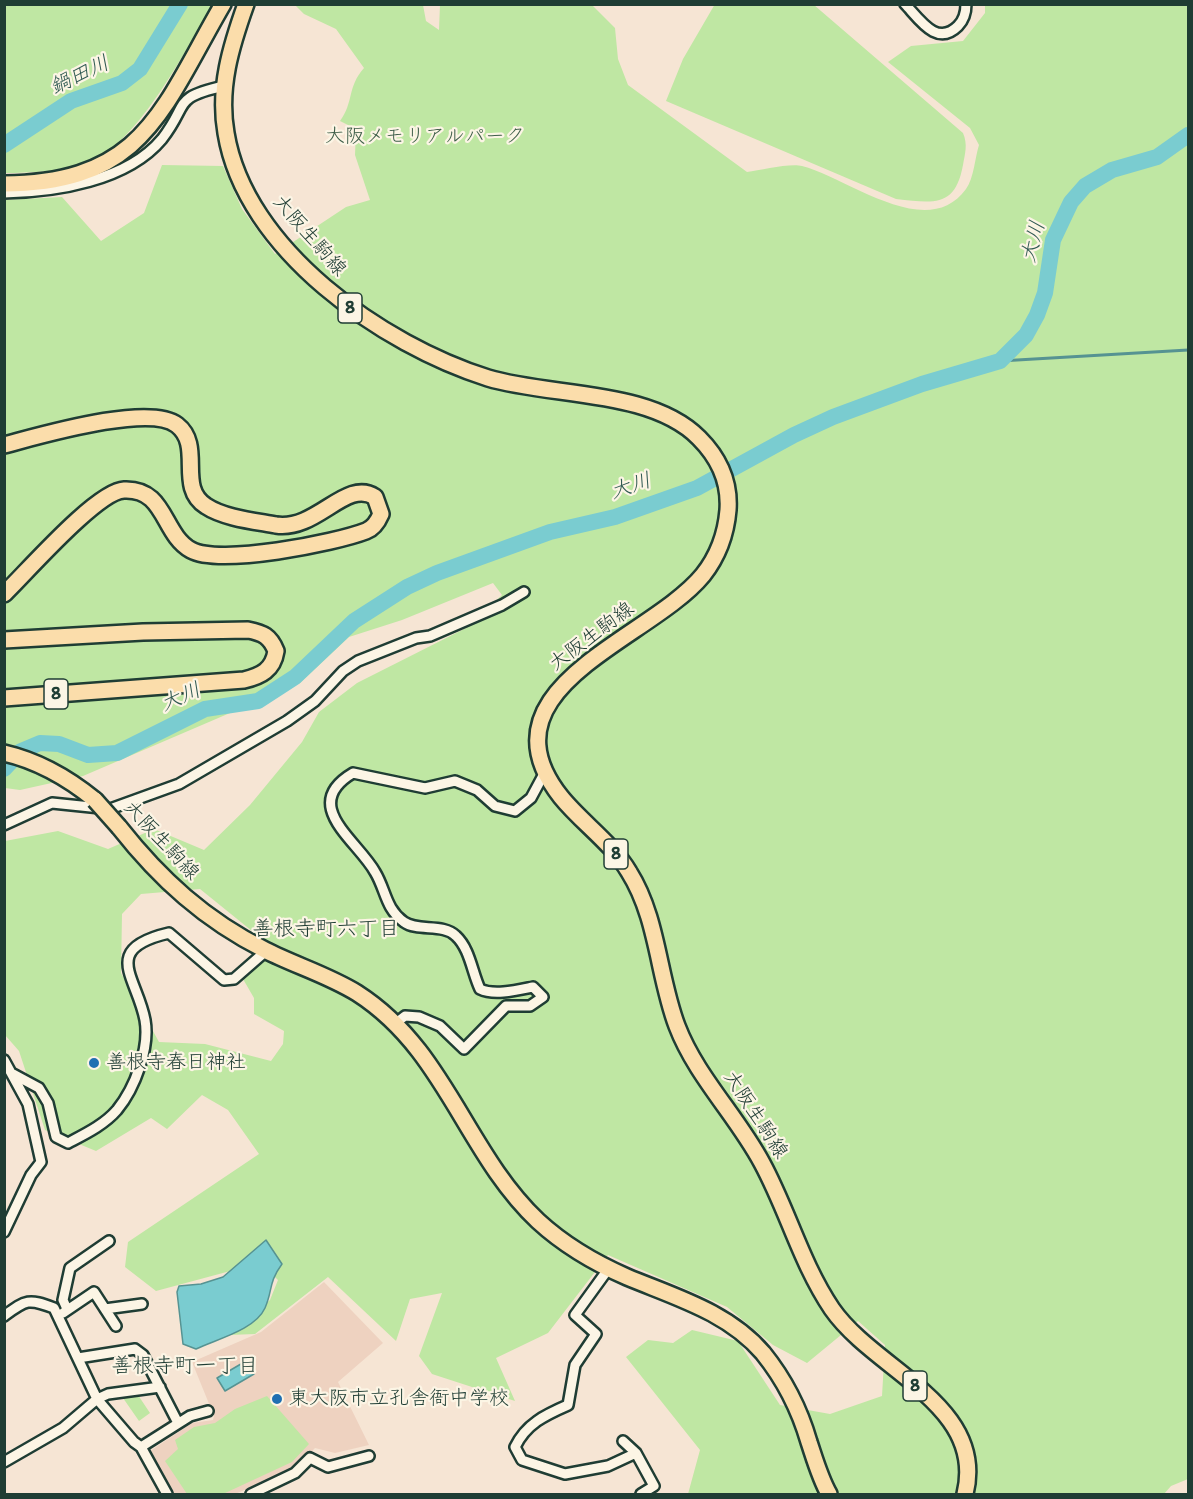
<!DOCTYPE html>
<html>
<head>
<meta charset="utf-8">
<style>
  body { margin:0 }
  #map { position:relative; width:1193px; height:1499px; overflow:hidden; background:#f6e5d4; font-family:Itim,sans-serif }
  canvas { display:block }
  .frame { position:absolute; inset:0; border:6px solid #1f3d34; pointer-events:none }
</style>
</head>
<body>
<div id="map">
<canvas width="1193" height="1499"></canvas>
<div class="frame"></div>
</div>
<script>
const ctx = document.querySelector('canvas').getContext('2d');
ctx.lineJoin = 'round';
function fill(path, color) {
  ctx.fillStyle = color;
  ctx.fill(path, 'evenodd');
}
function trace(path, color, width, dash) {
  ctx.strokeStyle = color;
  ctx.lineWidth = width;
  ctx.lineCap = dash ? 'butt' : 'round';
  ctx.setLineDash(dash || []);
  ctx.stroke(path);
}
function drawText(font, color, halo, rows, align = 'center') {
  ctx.font = font + ' Itim,"Klee One",sans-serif';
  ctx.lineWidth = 4.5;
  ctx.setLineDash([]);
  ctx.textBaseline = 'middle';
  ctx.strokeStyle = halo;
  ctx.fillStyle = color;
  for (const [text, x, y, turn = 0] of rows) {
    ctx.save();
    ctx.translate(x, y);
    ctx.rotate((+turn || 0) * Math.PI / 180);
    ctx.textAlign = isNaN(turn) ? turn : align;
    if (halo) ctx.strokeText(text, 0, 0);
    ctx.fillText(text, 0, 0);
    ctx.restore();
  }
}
fill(new Path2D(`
  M324,1282L383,1343L338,1382L369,1445L335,1453L315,1448L296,1468L235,1494H173L150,1451L192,1423L213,1420L214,1416L192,1362L261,1332Z`), '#eed2c0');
fill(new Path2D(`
  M591,4L615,28L618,59L628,85L747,172C761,170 790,163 802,166C847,177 927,243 966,189C974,178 975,157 979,145L970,128L888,62L911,46L963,41L985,13V5H1188V1479L1171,1486L1164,1494H688L700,1450L626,1357L648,1340L673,1343L692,1330L738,1341L780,1405L830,1414L882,1396L885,1345L858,1321L807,1363L773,1345L727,1307L608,1255L548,1333L496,1358L515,1401L432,1374L419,1356L442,1293L410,1299L396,1341L328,1277L255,1334L229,1335L270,1300L278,1280L260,1263L156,1291L125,1267L128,1242L259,1154L228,1110L202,1095L167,1129L151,1118L96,1151L45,1130L19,1051L5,1035V841L58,831L108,849L154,829L204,850L250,805L302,742L319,712L357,683L466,628L502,595L493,583L402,620L349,637L300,683L83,776L20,790L5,788V200L62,197L101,241L144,213L162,165L223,166L242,209L275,254L346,207L370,200L355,155L356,129L340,121C354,102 347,87 364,68L336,29L304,14L295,5H423L426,21L439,30L440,5ZM200,889L273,948L243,979L254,998V1014L284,1031L283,1044L271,1061L205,1044L159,1042L121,973L122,914L141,894Z
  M715,4L814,5L963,133C968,145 965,153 963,165C955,208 934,203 896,199L666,101L683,59Z
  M4,5H213C183,53 142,137 91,162C70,171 27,173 5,173Z
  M138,1395L150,1413L139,1421L123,1398Z
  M267,1396L309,1444L292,1462L223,1494H187L165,1461L178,1449L175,1440L194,1427L215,1423L235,1409Z`), '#bfe7a3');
const water = new Path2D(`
  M266,1240L282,1264C268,1283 273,1290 265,1308C255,1330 217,1339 196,1349L183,1344L177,1292L179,1286L201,1284L223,1277Z
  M246,1361L254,1374L225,1391L217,1378Z`);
fill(water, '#7accd0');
trace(water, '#569392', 1.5);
trace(new Path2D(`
  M1000,361L1188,350`), '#569392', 3);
trace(new Path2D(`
  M4,145L71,101L122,83L140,69L180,4
  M4,769L21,751L40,743L59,744L88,755L117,753L205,709L258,701L295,677L354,621L407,587L437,573L550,532L615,517L697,488L794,435L833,417L922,384L1000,361L1026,335L1037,315L1045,293L1053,240L1071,202L1085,186L1112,170L1157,157L1188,135`), '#7accd0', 16);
const minor = new Path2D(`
  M905,4C920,20 937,47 958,26C964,20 966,13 966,4
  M4,193C56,192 127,181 162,139C190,103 171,98 224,86
  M4,825L52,803L110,809L179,784L287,721L315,701L343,671L358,661L416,638L430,636L502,605L524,592
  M396,1023L405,1016L419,1017L440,1026L464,1049L506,1006H530L543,997L533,987C518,990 494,996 480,989C472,972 470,949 456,936C443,923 418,932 404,922C385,908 386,890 375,872C357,840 299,805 353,773L425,788L455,781L477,790L495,806L515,811L531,798L545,772
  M4,1060L28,1104L41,1162L31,1175L4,1232
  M13,1074L39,1088L48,1103L56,1137L68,1143C85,1134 104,1125 117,1110C135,1088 150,1048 145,1020C137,977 100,949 169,933L224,980L234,979L266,951
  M609,1268L575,1315L596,1334L575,1365L568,1405C545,1415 526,1424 515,1447L522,1460L565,1474L608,1466L636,1453
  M67,1309L63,1300L70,1268L109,1241
  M105,1309L142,1304
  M63,1313L94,1292L116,1326
  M4,1316C26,1300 28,1298 54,1308L97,1399L108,1394L160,1387
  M78,1358L135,1349L143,1355L178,1423
  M623,1441L636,1453L654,1486L641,1494
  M4,1462L63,1428L97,1399L134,1442L141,1447
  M167,1494L141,1447L190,1416L208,1411
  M251,1494L295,1473L310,1458L328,1467L369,1456`);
const primary = new Path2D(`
  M246,4C231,46 218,88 226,133C245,250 383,345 488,378C551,397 651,389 699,438C719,458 730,481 728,510C726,534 718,556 703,575C650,640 475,688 561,797C582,823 612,843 629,872C658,918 658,976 677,1026C696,1076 737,1116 762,1163C788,1211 801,1263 832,1309C875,1371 987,1405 965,1494
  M4,184C144,183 162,109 223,4
  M4,445C39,436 149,403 177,425C204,446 176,487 206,506C224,518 254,521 276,525C317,531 346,478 375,497L381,514C378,521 374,528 366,531C335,543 219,566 191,550C162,534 166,488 124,490C97,491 26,573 4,594
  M4,640L143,632L248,630C263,633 270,636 276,651C273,670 261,676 244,680L4,698
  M4,753C39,761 68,778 95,800
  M119,827C160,879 205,920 265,950C294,965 328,975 357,993C446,1050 465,1152 538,1221C564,1245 595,1263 627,1277C675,1297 728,1312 763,1353C784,1379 800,1411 809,1442C815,1460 820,1478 829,1494`);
trace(minor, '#1f3d34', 14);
trace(primary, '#1f3d34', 20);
trace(minor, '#fcf5e5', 9);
trace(primary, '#fbddab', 15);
const primaryBridge = new Path2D(`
  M95,800L119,827`);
trace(primaryBridge, '#1f3d34', 20, []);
trace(primaryBridge, '#fbddab', 15);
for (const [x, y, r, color] of [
  [94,1063,6,"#1f6fb2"],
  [277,1399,6,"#1f6fb2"]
]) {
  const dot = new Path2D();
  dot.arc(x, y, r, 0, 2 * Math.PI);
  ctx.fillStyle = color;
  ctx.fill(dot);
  trace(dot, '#fcf5e5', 2);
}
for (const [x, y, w] of [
  [350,308,24],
  [56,694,24],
  [616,854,24],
  [915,1386,24]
]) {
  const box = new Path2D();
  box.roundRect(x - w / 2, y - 15, w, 30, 4.5);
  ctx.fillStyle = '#fcf5e5';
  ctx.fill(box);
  trace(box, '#1f3d34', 1.5);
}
drawText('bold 18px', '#1f3d34', null, [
  ["8",350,308],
  ["8",56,694],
  ["8",616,854],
  ["8",915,1386]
]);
drawText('20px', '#3f5f4a', '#fcf5e5', [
  ["大阪メモリアルパーク",425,137]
]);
drawText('20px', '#1f3d34', '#fcf5e5', [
  ["大阪生駒線",309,236,49],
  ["大阪生駒線",592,637,-37],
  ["大阪生駒線",161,841,47],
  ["大阪生駒線",755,1115,57]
]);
drawText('20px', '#1f3d34', '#fcf5e5', [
  ["善根寺春日神社",106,1063],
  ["東大阪市立孔舎衙中学校",289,1399]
], 'left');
drawText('italic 21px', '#315a53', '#fcf5e5', [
  ["鍋田川",80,76,-25],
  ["大川",1034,242,-75],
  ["大川",631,487,-18],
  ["大川",181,698,-23]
]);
drawText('21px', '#1f3d34', '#fcf5e5', [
  ["善根寺町六丁目",326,930],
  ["善根寺町一丁目",185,1367]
]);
</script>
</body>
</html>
